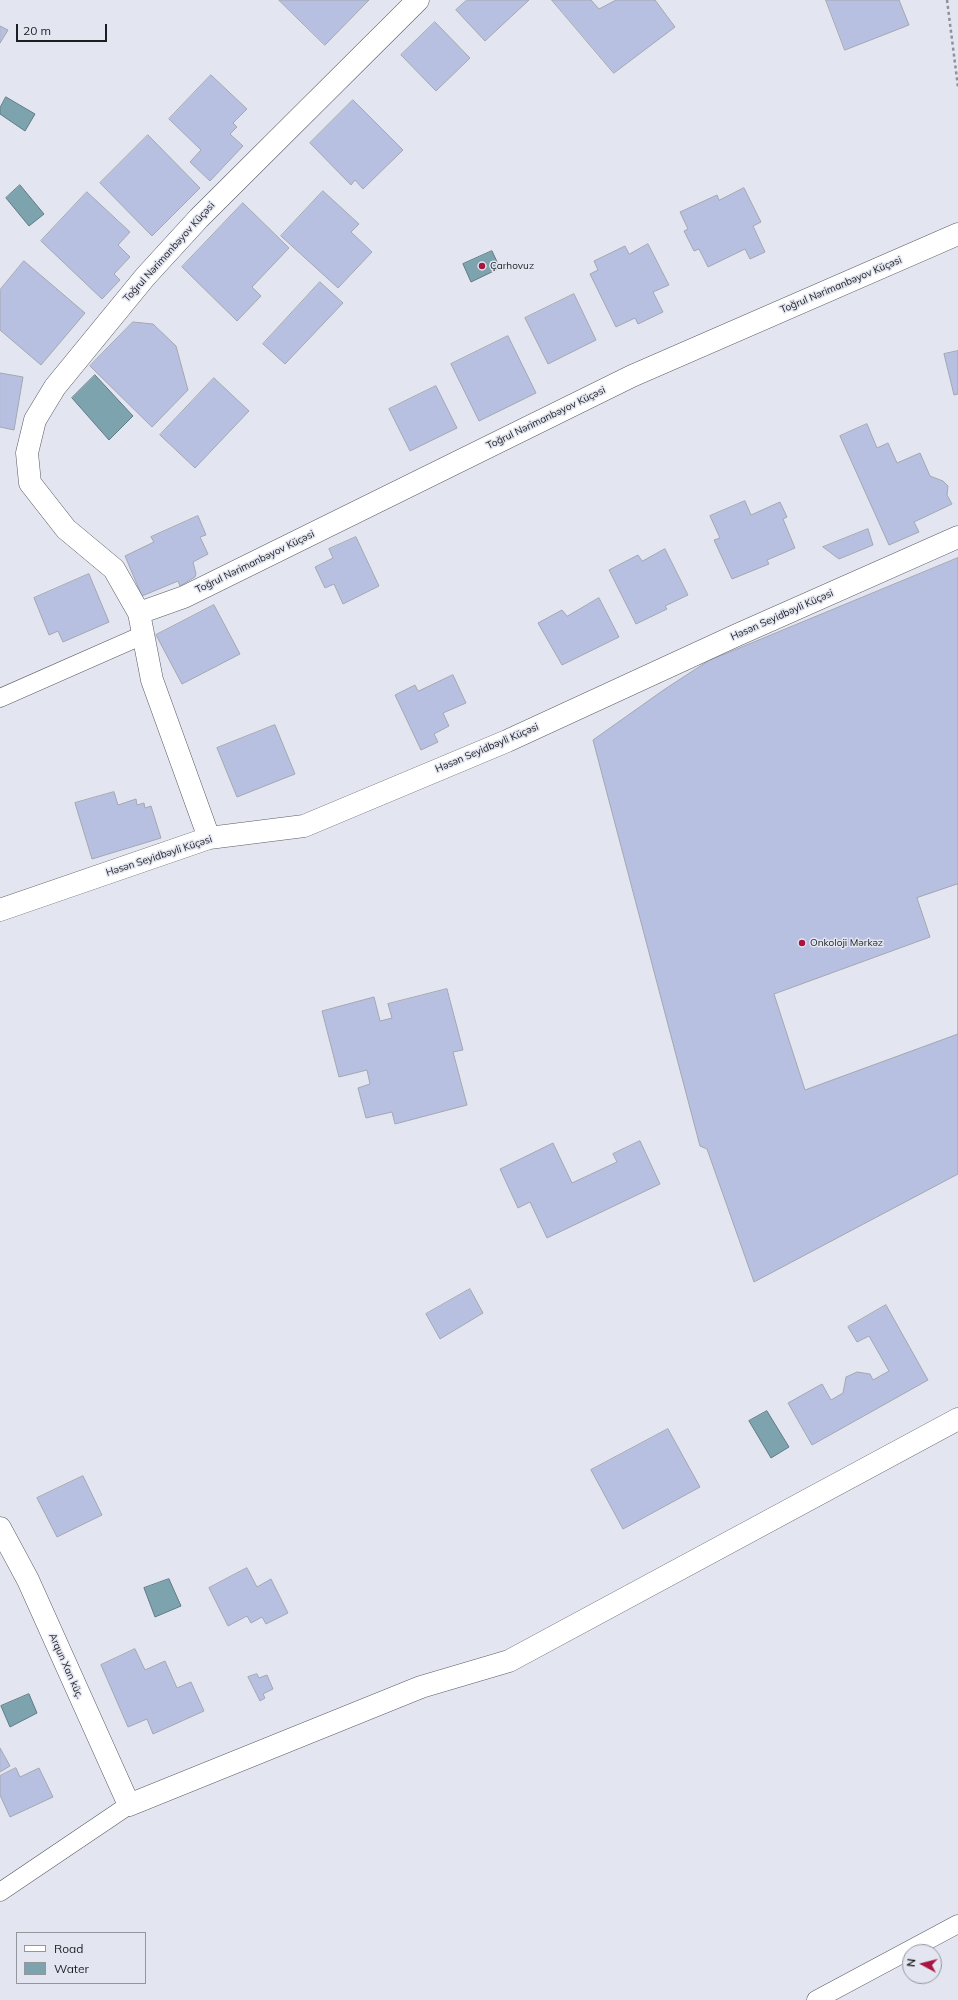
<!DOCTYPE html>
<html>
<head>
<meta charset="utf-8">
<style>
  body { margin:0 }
  #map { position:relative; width:958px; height:2000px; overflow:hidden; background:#e3e6f0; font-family:Mulish,sans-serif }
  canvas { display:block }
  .legend { position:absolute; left:16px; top:1932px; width:130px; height:52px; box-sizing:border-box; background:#e3e6f0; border:1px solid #94969e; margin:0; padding:5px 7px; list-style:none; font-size:12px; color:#1d1e22 }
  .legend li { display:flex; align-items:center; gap:8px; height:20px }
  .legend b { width:20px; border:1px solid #94969e }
  .north { position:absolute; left:902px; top:1944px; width:40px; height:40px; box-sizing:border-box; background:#e3e6f0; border:1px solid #94969e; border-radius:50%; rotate:277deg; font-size:11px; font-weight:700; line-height:16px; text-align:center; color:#1d1e22 }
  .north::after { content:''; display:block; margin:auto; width:14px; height:18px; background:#aa1441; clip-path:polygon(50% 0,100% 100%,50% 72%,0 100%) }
  .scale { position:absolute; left:16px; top:24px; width:91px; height:18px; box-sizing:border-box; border:2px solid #1d1e22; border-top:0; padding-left:5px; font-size:12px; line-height:14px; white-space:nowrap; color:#1d1e22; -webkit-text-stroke:3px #e3e6f0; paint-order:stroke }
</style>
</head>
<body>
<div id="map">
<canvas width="958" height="2000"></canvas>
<ul class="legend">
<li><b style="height:5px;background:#fff"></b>Road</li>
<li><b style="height:11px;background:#7da3af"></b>Water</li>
</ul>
<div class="north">N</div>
<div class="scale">20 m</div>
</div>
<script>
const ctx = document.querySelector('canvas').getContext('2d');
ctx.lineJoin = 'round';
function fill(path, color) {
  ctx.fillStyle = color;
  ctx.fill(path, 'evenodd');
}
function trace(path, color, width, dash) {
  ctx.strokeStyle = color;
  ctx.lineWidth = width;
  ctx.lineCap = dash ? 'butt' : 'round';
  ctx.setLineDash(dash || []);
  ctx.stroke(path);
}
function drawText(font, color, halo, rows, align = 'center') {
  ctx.font = font + ' Mulish,sans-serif';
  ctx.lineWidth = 3;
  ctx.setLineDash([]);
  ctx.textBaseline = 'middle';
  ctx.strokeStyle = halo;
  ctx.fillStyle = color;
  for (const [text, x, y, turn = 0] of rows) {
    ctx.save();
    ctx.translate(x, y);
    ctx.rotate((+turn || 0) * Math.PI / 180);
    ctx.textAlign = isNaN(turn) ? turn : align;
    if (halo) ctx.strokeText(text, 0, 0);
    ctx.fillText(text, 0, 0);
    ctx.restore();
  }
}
const water = new Path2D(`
  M6,97L35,114L25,131L0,114V108Z
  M20,185L44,214L29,226L6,198Z
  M492,251L500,268L471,282L463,264Z
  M95,375L133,416L109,440L72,398Z
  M767,1411L789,1447L771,1458L749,1421Z
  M169,1579L181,1606L155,1617L144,1588Z
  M29,1694L37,1713L10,1727L1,1706Z`);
fill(water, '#7da3af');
trace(water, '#607b85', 1);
const building = new Path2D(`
  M279,0H369L325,45Z
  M467,0H529L485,41L456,10Z
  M552,0H591L599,9L616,0H655L675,27L614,73Z
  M826,0H899L909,25L845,50Z
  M435,22L470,58L436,91L401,55Z
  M0,26L8,30L0,43Z
  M211,75L247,109L233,123L237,127L230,134L243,146L210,181L190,162L201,150L169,119Z
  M353,100L403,150L363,189L355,180L351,185L310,143Z
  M148,135L200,188L152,236L100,183Z
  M744,188L761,222L753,226L765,252L750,259L745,249L708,267L699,249L694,251L684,231L688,229L680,212L717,195L719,200Z
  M323,191L359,224L351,232L372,252L338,288L281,236Z
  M87,192L130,232L118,245L130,257L114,274L120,280L102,299L41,241Z
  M243,203L289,248L252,287L261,296L237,321L182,267Z
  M648,244L669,285L653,292L663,312L638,324L635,318L616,327L590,274L598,270L594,261L625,246L629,254Z
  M24,261L85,313L41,365L0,330V290Z
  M320,282L343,303L285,364L263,344Z
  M574,294L596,340L548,364L525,318Z
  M133,322L153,324L176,346L188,390L152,427L90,366Z
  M508,336L536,393L479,421L451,364Z
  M958,351V394L954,395L944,354Z
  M0,373L23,377L14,430L0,427Z
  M214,378L249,411L195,468L160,435Z
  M436,386L457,428L410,451L389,409Z
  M867,424L877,448L888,443L897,463L920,453L930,476L943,481L948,486L947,495L952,504L914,522L919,532L889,545L840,436Z
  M745,501L751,515L780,502L787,517L783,519L795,548L767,560L769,564L732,579L714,540L720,538L710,516Z
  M198,516L206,535L200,537L208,554L193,562L196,574L195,577L180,586L178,581L142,596L125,556L154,542L151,537Z
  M868,529L873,545L839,559L823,547Z
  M356,537L379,586L343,604L334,584L325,588L315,567L333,558L329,549Z
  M665,549L688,595L665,606L667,609L636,624L609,570L638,555L642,561Z
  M958,558V1174L754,1282L707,1149L700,1146L593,740L665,689L708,661Z
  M89,574L109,622L63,642L58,631L49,635L34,598Z
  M599,598L619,637L562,665L538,623L562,610L567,616Z
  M214,605L240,654L182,684L156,635Z
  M453,675L466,703L443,713L449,726L434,734L438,742L421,750L395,695L415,685L418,691Z
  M275,725L295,774L237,797L217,748Z
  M114,792L118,805L136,799L137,805L144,803L145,808L151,806L161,838L92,859L75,803Z
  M958,884V1034L805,1090L774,994L930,937L917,898Z
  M447,989L463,1050L453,1052L467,1105L395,1124L392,1112L366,1118L358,1088L370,1084L367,1070L339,1077L322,1011L374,997L380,1021L392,1018L388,1004Z
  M640,1141L660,1184L547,1238L530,1202L518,1208L500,1169L553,1143L572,1183L617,1162L613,1154Z
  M470,1289L483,1313L440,1339L426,1314Z
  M886,1305L928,1380L812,1445L788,1403L822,1384L831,1400L843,1393L846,1377L857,1372L870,1374L873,1380L889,1371L869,1336L857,1342L848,1327Z
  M668,1429L700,1487L623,1529L591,1470Z
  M83,1476L102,1515L57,1537L37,1498Z
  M247,1568L257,1587L271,1579L288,1613L266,1624L262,1617L251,1623L247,1616L228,1626L209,1588Z
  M135,1649L145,1670L165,1661L177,1688L191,1682L204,1711L153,1734L147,1719L128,1727L101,1665Z
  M257,1674L259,1678L267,1675L273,1689L263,1694L265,1698L260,1701L248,1677Z
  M0,1748L10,1766L0,1772Z
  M16,1768L20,1777L39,1768L53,1797L10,1817L0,1795V1776Z`);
fill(building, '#b7c0e0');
trace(building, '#a4a7b1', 1);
const service = new Path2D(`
  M0,698L143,635
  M0,1892L129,1805
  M816,2000L958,1924`);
const minor = new Path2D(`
  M139,613L114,569L66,529L30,483L27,453L35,420L55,387L145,277L199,218L418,0
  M209,838L152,680L139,613L184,597L632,376L958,234
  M0,910L209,838L304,826L507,741L737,635L958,537
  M0,1528L28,1580L129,1805L421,1687L509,1661L958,1419`);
trace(service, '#595c65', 19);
trace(minor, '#595c65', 23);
trace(new Path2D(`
  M947,0L958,87`), '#8e9198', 2.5, [3, 3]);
trace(service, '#fff', 18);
trace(minor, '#fff', 22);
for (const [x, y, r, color] of [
  [482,266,4,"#aa1441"],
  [802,943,4,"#aa1441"]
]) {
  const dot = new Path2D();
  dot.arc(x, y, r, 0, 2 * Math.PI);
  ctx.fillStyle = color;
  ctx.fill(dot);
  trace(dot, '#e3e6f0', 1.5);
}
drawText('10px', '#1d1e22', '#e3e6f0', [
  ["Toğrul Nərimanbəyov Küçəsi",169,252,-48],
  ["Toğrul Nərimanbəyov Küçəsi",841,285,-23],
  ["Toğrul Nərimanbəyov Küçəsi",546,418,-26],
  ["Toğrul Nərimanbəyov Küçəsi",255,562,-26],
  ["Həsən Seyidbəyli Küçəsi",782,615,-24],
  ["Həsən Seyidbəyli Küçəsi",487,748,-23],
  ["Həsən Seyidbəyli Küçəsi",159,856,-18],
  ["Arqun Xan küç.",66,1666,66]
]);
drawText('10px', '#1d1e22', '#e3e6f0', [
  ["Çarhovuz",490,266],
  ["Onkoloji Mərkəz",810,943]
], 'left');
</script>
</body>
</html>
